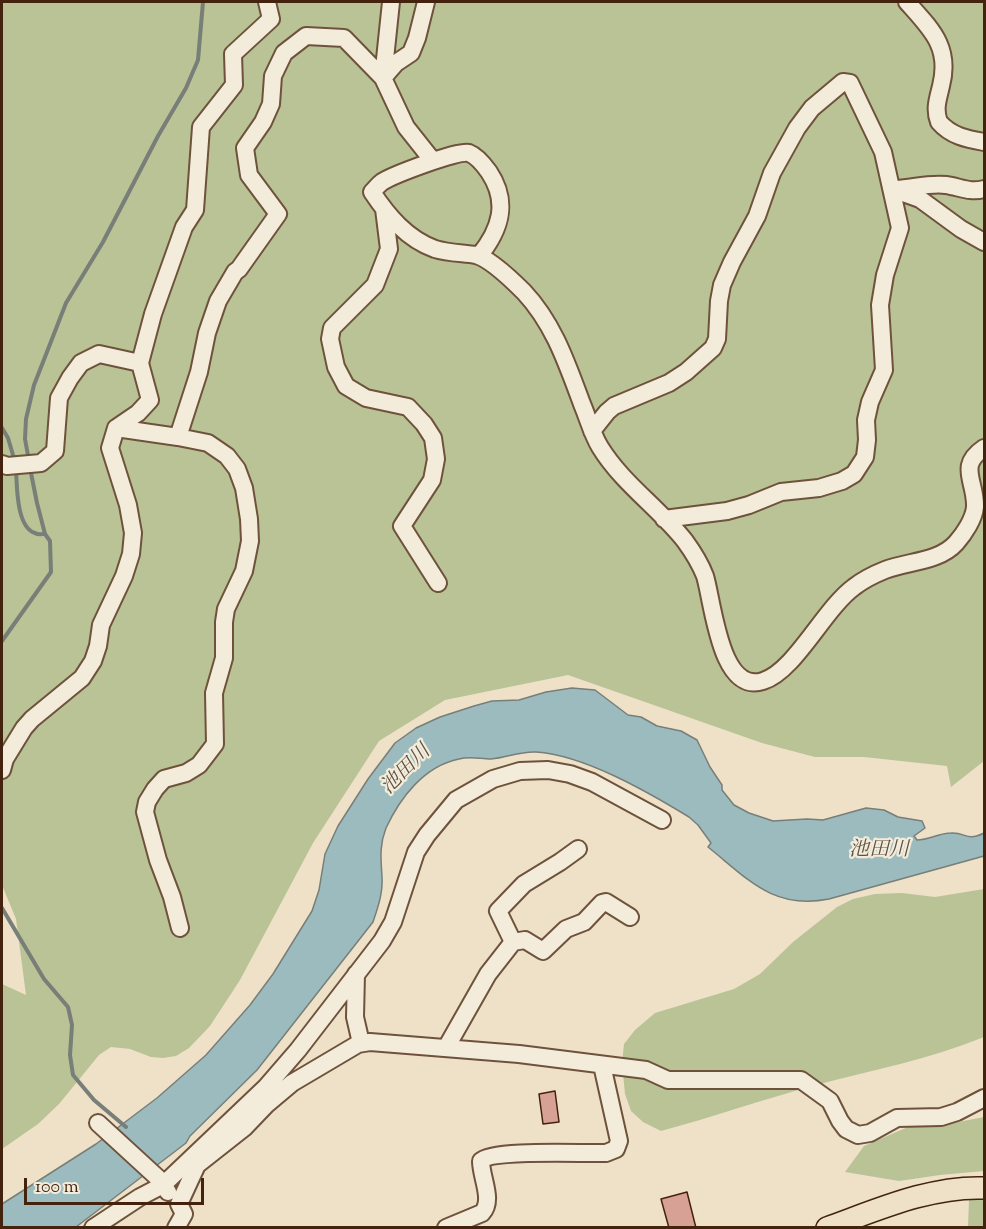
<!DOCTYPE html>
<html>
<head>
<meta charset="utf-8">
<style>
  body { margin:0 }
  #map { position:relative; width:986px; height:1229px; overflow:hidden; background:#eee1c8; font-family:"Sorts Mill Goudy",serif }
  canvas { display:block }
  .frame { position:absolute; inset:0; border:3px solid #43230e; pointer-events:none }
  .scale { position:absolute; left:24px; top:1178px; width:180px; height:27px; box-sizing:border-box; border:3px solid #43230e; border-top:0; padding-left:8px; font-size:18px; line-height:21px; white-space:nowrap; color:#43230e; -webkit-text-stroke:4px #f4ecdb; paint-order:stroke }
</style>
</head>
<body>
<div id="map">
<canvas width="986" height="1229"></canvas>
<div class="frame"></div>
<div class="scale">100 m</div>
</div>
<script>
const ctx = document.querySelector('canvas').getContext('2d');
ctx.lineJoin = 'round';
function fill(path, color) {
  ctx.fillStyle = color;
  ctx.fill(path, 'evenodd');
}
function trace(path, color, width, dash) {
  ctx.strokeStyle = color;
  ctx.lineWidth = width;
  ctx.lineCap = dash ? 'butt' : 'round';
  ctx.setLineDash(dash || []);
  ctx.stroke(path);
}
function drawText(font, color, halo, rows, align = 'center') {
  ctx.font = font + ' "Sorts Mill Goudy","Noto Serif JP",serif';
  ctx.lineWidth = 4.5;
  ctx.setLineDash([]);
  ctx.textBaseline = 'middle';
  ctx.strokeStyle = halo;
  ctx.fillStyle = color;
  for (const [text, x, y, turn = 0] of rows) {
    ctx.save();
    ctx.translate(x, y);
    ctx.rotate((+turn || 0) * Math.PI / 180);
    ctx.textAlign = isNaN(turn) ? turn : align;
    if (halo) ctx.strokeText(text, 0, 0);
    ctx.fillText(text, 0, 0);
    ctx.restore();
  }
}
fill(new Path2D(`
  M2,2H984V761L951,787L947,766L864,757H815L762,743L568,675L445,700L379,741L313,843L240,980L210,1026L189,1048L176,1056L163,1058L151,1057L130,1049L111,1047L99,1055L59,1104L38,1124L2,1149V984L26,995L16,919L2,885Z
  M984,889V1037C930,1059 873,1070 816,1085C764,1099 713,1117 661,1131L643,1122L631,1111L625,1094L622,1063L624,1044L635,1030L655,1013L734,989L760,974L793,942L837,907L853,899L875,894L902,893L935,897Z
  M984,1117V1171L940,1175L899,1181L845,1172L864,1146L908,1127L943,1125Z
  M969,1200H984V1227H968Z`), '#b9c395');
const water = new Path2D(`
  M572,688L595,690L628,715L641,717L657,726L681,731L697,740L710,767L722,785V790L734,805L749,813L773,821L807,819L823,820L866,808L884,810L898,817L922,821L925,828L914,836L917,840C929,840 939,833 951,833C966,832 966,842 984,833V856L829,899C773,910 748,879 708,847L711,843L698,825L689,817C648,792 584,755 536,752C520,751 506,758 491,759C480,759 470,756 459,759C424,766 400,798 386,828C379,846 381,859 382,877C383,893 378,907 373,922L257,1070L190,1136L186,1143L76,1227L2,1228V1204L96,1144L157,1098L206,1055L250,1005L273,974L312,911L319,890L325,854L338,826L368,779L395,743L416,728L440,717L474,706L492,701L519,700L546,692Z`);
fill(water, '#9cbbbe');
trace(water, '#787e78', 1.5);
trace(new Path2D(`
  M2,428L8,438L15,462
  M29,461L25,439L26,419L34,385L45,357L66,303L103,242L158,136L186,88L198,60L203,2
  M16,469C17,485 16,527 35,533C38,535 42,534 45,534
  M2,641L51,572L50,541L45,534L37,503L30,468
  M2,908L44,979L68,1007L72,1025L70,1055L73,1075L94,1100L126,1127`), '#787e78', 4);
const building = new Path2D(`
  M555,1091L559,1122L543,1124L539,1094Z
  M687,1192L696,1228H669L661,1199Z`);
fill(building, '#d8a195');
trace(building, '#43230e', 1.5);
const minor = new Path2D(`
  M907,2C931,29 951,47 941,86C938,99 934,109 939,122C951,136 967,139 984,142
  M383,78L396,63L411,53L417,38L426,2
  M383,78L391,2
  M892,189L920,199L961,229L984,242
  M897,189C913,188 929,183 946,185C960,187 970,193 984,189
  M384,209L389,249L375,285L332,328L330,339L336,367L346,386L366,398L408,407L424,424L433,438L436,459L432,480L402,526L438,583
  M479,256C501,229 509,202 489,172C484,165 477,156 469,153C458,150 393,175 382,182C378,185 375,189 372,192C388,216 407,239 435,249C448,253 463,253 476,255C490,259 513,281 524,292C554,324 567,364 582,404C588,418 592,434 600,447C622,483 659,508 685,541C693,552 700,563 705,576C713,602 720,695 763,681C795,671 824,609 854,587C863,580 875,574 885,570C908,561 939,562 956,543C964,534 974,519 975,507C976,481 957,466 984,448
  M116,428L178,437L208,443L227,456L237,469L244,488L249,519L250,541L244,571L226,609L224,622V658L214,693L215,744L199,765L186,773L164,779L155,789L147,802L145,812L158,860L172,897L180,928
  M592,431L607,412L614,406L669,383L686,372L713,348L717,339L719,301L722,285L732,262L757,216L772,173L797,128L812,108L843,82L850,83L883,152L900,228L885,275L880,305L884,370L870,402L866,420L867,440L865,457L854,474L842,481L819,488L781,492L749,505L727,511L664,519
  M178,437L199,372L207,333L218,301L235,272L239,269L278,214L249,175L245,148L263,122L271,104L273,76L284,53L306,36L344,38L383,78L406,127L433,161
  M2,464L7,466L41,463L55,451L59,398L70,378L81,363L99,354L140,363
  M2,770L5,759L24,728L32,719L82,678L93,661L98,646L101,625L124,576L131,554L133,533L128,505L110,448L116,428L138,413L150,400L140,363L153,314L184,227L195,210L201,127L234,85L233,54L271,19L267,2
  M513,942L498,911L524,884L560,862L578,849
  M356,974L355,1017L361,1043
  M446,1048L488,974L513,942L525,940L543,951L566,929L584,922L602,903L606,902L630,917
  M98,1123L159,1179L168,1192
  M93,1228L140,1197L163,1185L266,1087L298,1050L382,941L393,922L416,852L427,835L456,800L493,779L520,771L548,770L570,774L592,782L662,820
  M176,1228L184,1214L179,1204L197,1165L244,1128L267,1104L292,1083L358,1044L370,1042L519,1054L646,1070L668,1080H801L830,1101L840,1121L846,1129L858,1135L870,1133L897,1118L941,1117L957,1112L984,1098
  M446,1228L482,1213C494,1200 481,1178 481,1161C492,1149 585,1154 606,1153L616,1149L619,1141L602,1065`);
const major = new Path2D(`
  M827,1228C877,1210 930,1186 984,1188`);
trace(minor, '#6e523c', 20);
trace(major, '#43230e', 24);
trace(minor, '#f4ecdb', 16);
trace(major, '#eee1c8', 21);
drawText('italic 20px', '#5e5143', '#f4ecdb', [
  ["池田川",407,771,-45],
  ["池田川",879,852]
]);
</script>
</body>
</html>
